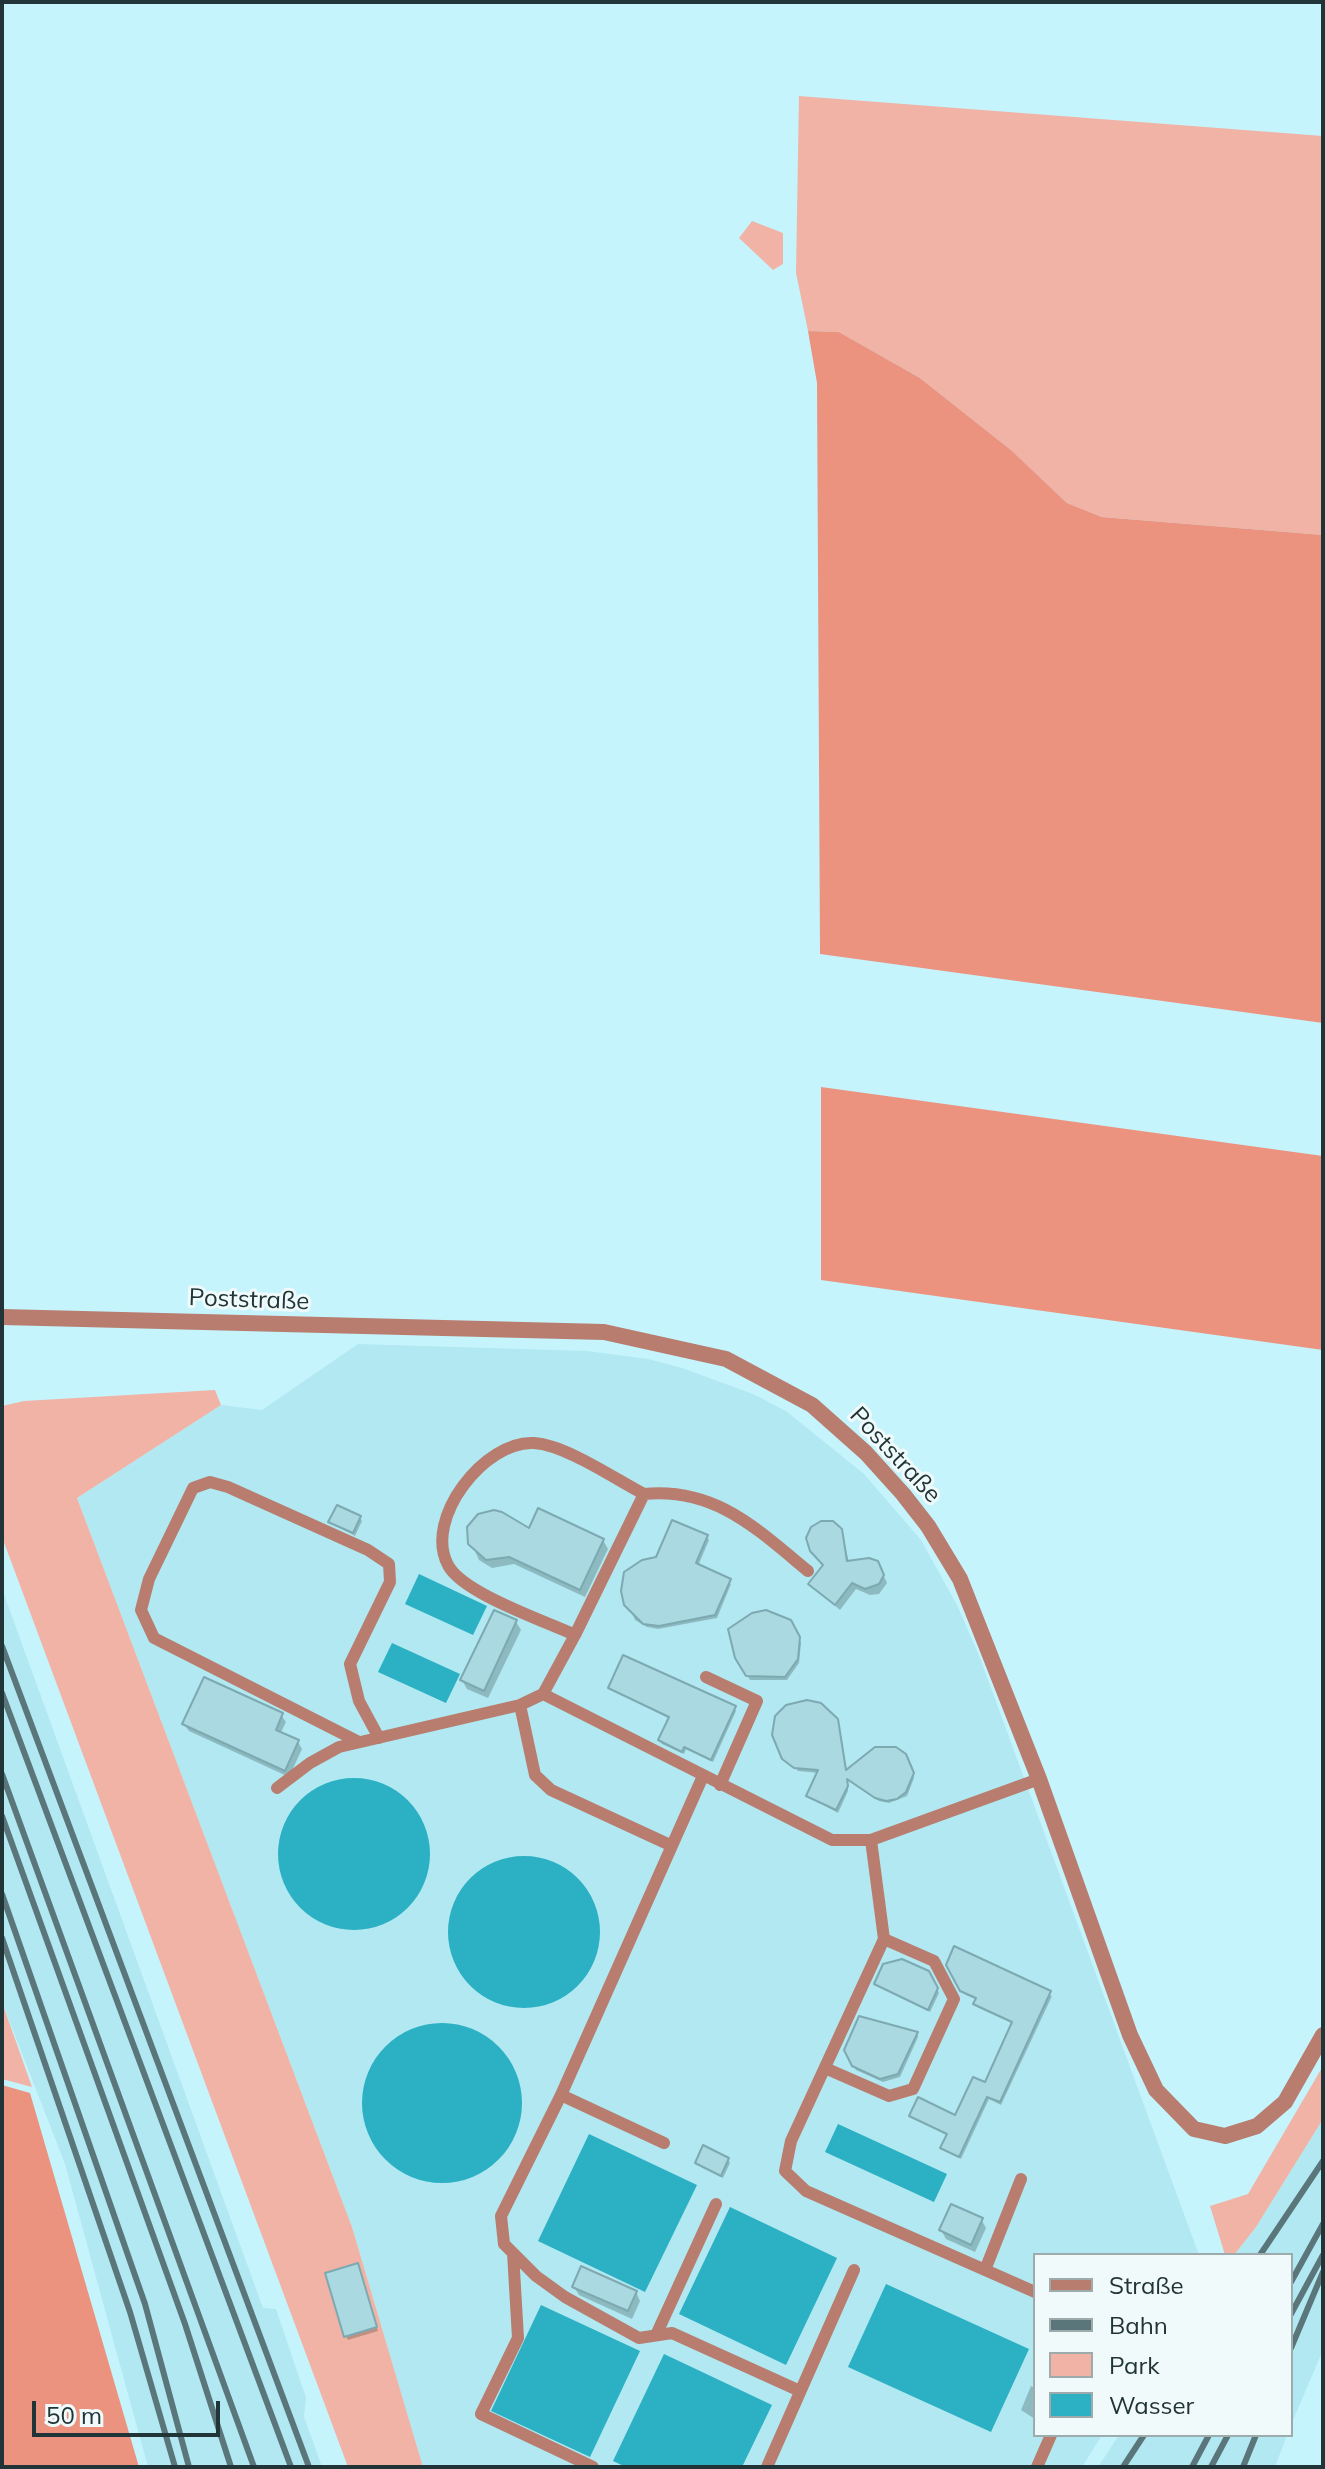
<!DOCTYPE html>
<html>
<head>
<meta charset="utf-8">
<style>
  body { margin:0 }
  #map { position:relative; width:1325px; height:2469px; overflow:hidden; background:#c6f4fd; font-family:Mulish,sans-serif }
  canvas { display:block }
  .frame { position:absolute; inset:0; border:4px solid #213437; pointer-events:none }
  .legend { position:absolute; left:1033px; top:2253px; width:260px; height:184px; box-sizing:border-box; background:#f1fafb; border:2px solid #9eabad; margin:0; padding:10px 14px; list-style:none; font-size:24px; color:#213437 }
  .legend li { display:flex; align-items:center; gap:16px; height:40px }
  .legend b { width:40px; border:2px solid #9eabad }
  .scale { position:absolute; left:32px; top:2401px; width:188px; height:36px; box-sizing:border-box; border:4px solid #213437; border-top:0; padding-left:10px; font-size:24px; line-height:28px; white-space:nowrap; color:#213437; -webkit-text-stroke:6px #f1fafb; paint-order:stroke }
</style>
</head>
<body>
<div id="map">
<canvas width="1325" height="2469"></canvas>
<div class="frame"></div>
<ul class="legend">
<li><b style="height:10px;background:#b87d6f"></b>Straße</li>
<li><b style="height:10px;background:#5a767b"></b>Bahn</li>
<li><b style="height:22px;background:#f1b3a5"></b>Park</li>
<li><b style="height:22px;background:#2bb0c4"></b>Wasser</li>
</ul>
<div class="scale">50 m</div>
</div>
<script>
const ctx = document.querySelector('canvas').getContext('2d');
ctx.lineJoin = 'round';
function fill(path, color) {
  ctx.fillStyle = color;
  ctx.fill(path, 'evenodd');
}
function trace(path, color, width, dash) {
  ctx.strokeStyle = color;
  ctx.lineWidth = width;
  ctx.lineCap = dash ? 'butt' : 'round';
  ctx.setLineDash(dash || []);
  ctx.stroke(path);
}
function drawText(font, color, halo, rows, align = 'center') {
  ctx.font = font + ' Mulish,sans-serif';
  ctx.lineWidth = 6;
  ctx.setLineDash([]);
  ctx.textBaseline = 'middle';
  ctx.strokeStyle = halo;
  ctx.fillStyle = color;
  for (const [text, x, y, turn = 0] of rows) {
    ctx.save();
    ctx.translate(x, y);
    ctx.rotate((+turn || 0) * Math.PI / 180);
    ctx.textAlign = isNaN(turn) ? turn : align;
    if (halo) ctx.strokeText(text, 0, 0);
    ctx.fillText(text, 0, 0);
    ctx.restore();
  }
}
fill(new Path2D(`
  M358,1344L587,1351L648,1359L682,1368L753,1394L786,1411L864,1474L921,1540L958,1607L980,1658L1199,2255H1035V2435H1102L1082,2467H423L352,2227L77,1498L221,1405L262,1410Z
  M2,1589L263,2308L276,2309L306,2398L304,2417L322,2467H148L65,2164L2,2002Z
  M1323,2119V2350L1291,2425V2255H1234L1256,2227Z
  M1119,2435H1287L1275,2467H1098Z`), '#b1e8f1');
fill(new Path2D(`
  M799,96L1323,136V535L1102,517L1067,503L1011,450L920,378L839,332L808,331L796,273Z
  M752,221L783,233V264L773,270L739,238Z
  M215,1390L221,1405L77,1498L352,2227L423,2467H348L2,1537V1406L24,1401Z
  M2,2002L32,2087L2,2079Z
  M1323,2066V2119L1256,2227L1234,2255H1225L1210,2206L1248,2194Z`), '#f1b3a5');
fill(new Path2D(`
  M808,331L839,332L920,378L1011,450L1067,503L1102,517L1323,535V1023L820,954L817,383Z
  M821,1087L1323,1156V1350L821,1280Z
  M2,2085L30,2093L139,2467H2Z`), '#eb937f');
fill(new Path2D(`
  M419,1574L487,1606L473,1635L405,1604Z
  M392,1643L460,1674L446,1703L378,1672Z
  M278 1854a76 76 0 1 1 152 0a76 76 0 1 1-152 0Z
  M448 1932a76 76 0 1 1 152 0a76 76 0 1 1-152 0Z
  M362 2103a80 80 0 1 1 160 0a80 80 0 1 1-160 0Z
  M838,2124L947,2174L934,2202L825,2152Z
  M589,2134L697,2185L645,2292L538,2241Z
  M730,2207L837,2258L786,2365L679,2314Z
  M886,2284L1029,2349L991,2432L848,2367Z
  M541,2305L640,2351L590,2457L491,2411Z
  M664,2354L772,2405L742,2467H626L613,2461Z`), '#2bb0c4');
fill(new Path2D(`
  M360,1518L362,1521L355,1536L330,1522Z
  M530,1530L603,1540L608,1549L585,1597L514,1564L492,1568L479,1560L468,1536Z
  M843,1536L849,1563L881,1570L887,1583L879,1594L870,1595L856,1589L840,1610L810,1584Z
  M707,1537L709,1540L698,1566L731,1584L717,1618L658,1629L647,1627L635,1620L623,1591L658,1558Z
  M789,1621L801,1643L799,1663L787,1680H750L736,1658Z
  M516,1622L521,1630L488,1698L467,1689L462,1680Z
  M610,1688L734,1708L736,1711L713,1762L686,1749L684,1754L662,1744L660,1740L670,1719Z
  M281,1715L286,1722L280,1734L298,1742L302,1749L289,1777L189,1731L184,1724Z
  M780,1752L846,1773L907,1759L914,1778L907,1796L889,1803L879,1801L847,1780L848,1791L838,1813L808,1796L819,1773L798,1771Z
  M948,1965L1052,1996L1001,2105L989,2099L961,2159L942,2148L948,2136L911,2116L956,2117L986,2085L1014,2024L977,2007V2000L964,1994Z
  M928,1973L939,1993L930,2012L876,1984Z
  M917,2034L918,2037L900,2077L883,2082L856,2070L846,2050Z
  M728,2159L730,2163L723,2178L697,2163Z
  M981,2219L986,2228L975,2252L946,2239L941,2230Z
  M359,2269L378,2331L348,2340L346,2336Z
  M574,2287L636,2292L640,2301L632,2319L579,2295Z
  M1031,2386L1035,2388V2419L1021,2410Z`), '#0003');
const building = new Path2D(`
  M337,1505L361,1516L353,1533L328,1522Z
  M538,1508L604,1539L580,1590L509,1557L486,1560L468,1544L467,1527L478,1514L494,1510L502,1512L529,1528Z
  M672,1520L708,1535L696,1563L731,1579L715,1615L659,1626L643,1624L624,1605L621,1591L624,1572L642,1560L656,1557Z
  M821,1521H833L842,1529L847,1561L869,1558L878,1561L884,1575L879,1584L865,1589L852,1583L835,1605L808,1584L823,1565L810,1551L806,1538L811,1527Z
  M494,1610L517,1620L484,1691L460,1680Z
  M766,1610L791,1620L800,1637L798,1659L785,1677L746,1676L735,1658L728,1629L752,1613Z
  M623,1655L736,1706L711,1760L684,1747L682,1752L658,1740L669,1717L608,1688Z
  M204,1677L283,1713L276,1730L299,1740L285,1771L182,1724Z
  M807,1700L821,1703L838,1719L846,1770L875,1747H896L906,1754L914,1773L906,1792L897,1799L886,1801L875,1798L847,1779L848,1786L836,1810L806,1796L818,1770L794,1768L782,1759L772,1735L775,1716L786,1705Z
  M954,1946L1051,1991L1000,2102L987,2097L959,2157L940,2148L947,2134L909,2116L918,2097L955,2115L973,2077L985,2082L1012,2022L973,2004L976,1998L960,1991L946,1965Z
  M902,1959L929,1971L938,1988L928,2010L874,1984L883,1964Z
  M859,2016L918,2032L898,2074L880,2079L852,2066L844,2050Z
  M703,2145L729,2158L721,2176L695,2163Z
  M951,2204L983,2218L971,2245L939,2230Z
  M358,2263L377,2327L344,2337L325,2273Z
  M581,2266L637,2291L628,2311L572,2287Z`);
fill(building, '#abd9e1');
trace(building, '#7da9b1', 2);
trace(new Path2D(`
  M644,1494C715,1487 757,1529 808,1571
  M706,1677L757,1701L720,1785
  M543,1694L575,1635C545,1621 462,1593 448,1565C423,1519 485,1440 534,1443C566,1445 615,1479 644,1494L575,1635
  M520,1705L535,1775L551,1790L670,1845
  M359,1742L154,1638L141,1610L149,1579L193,1488L210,1482L228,1487L368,1550L389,1564L390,1582L350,1664L359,1701L379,1738
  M703,1776L561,2095L501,2216L504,2244L536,2276L565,2297L639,2338L672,2333L800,2391
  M277,1788L310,1763L339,1747L520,1705L543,1694L832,1840H871L1039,1779
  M871,1840L884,1939L791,2141L785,2171L806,2191L1035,2292
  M825,2068L889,2096L913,2089L954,1999L934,1961L884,1939
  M561,2095L664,2143
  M513,2253L518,2338L481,2414L593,2467
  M985,2270L1021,2179
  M657,2333L716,2204
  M767,2467L854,2270
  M1037,2467L1051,2435`), '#b87d6f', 12);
trace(new Path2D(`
  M2,1317L604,1332L726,1359L812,1405L866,1453L903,1494L928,1526L960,1579L1039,1779L1130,2035L1156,2090L1194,2129L1225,2136L1257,2126L1285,2102L1323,2035`), '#b87d6f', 16);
trace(new Path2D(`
  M2,1646L309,2467
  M2,1693L291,2467
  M2,1774L254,2467
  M2,1816L185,2324L231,2467
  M2,1894L145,2304L189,2467
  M2,1938L130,2312L175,2467
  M1260,2255L1323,2161
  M1291,2282L1323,2224
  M1291,2314L1323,2255
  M1291,2348L1323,2272
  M1123,2467L1144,2435
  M1192,2467L1209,2435
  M1211,2467L1228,2435
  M1243,2467L1256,2435`), '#5a767b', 6);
drawText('24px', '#213437', '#f1fafb', [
  ["Poststraße",249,1300,2],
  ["Poststraße",895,1455,47]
]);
</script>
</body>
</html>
